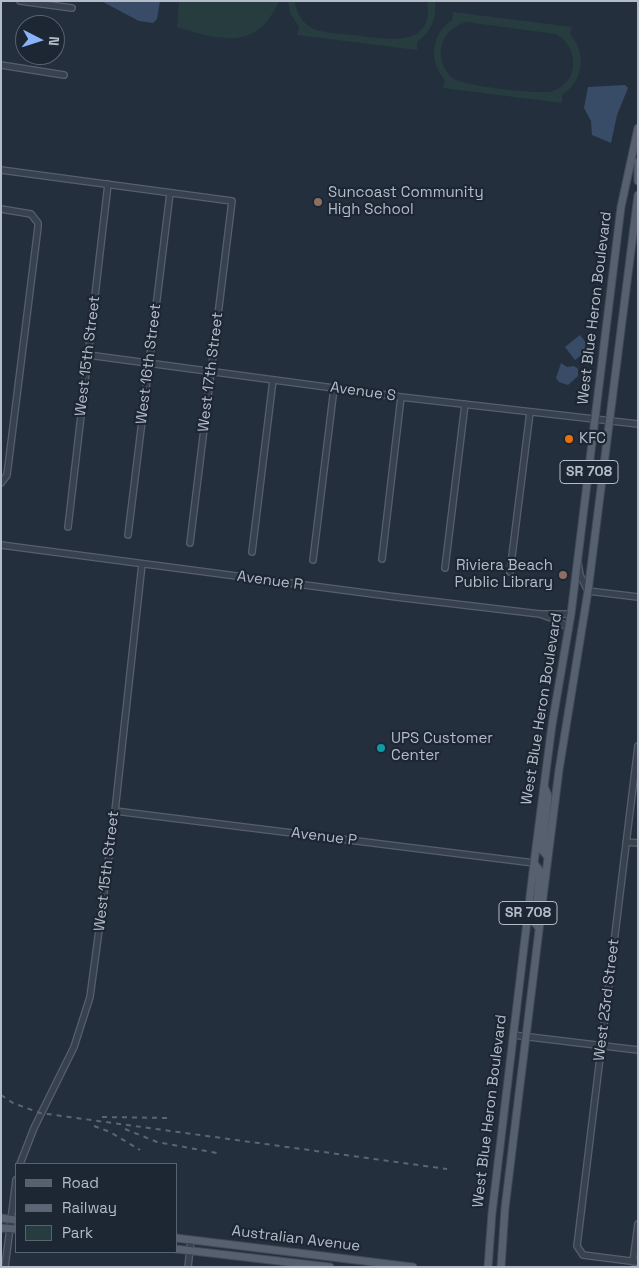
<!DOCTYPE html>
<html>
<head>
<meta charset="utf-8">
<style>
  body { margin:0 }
  #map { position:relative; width:639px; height:1268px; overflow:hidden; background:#242f3e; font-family:"Space Grotesk",sans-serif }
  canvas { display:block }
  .frame { position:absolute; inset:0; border:2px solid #b4bcc9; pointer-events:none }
  .legend { position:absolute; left:15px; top:1163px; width:162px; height:90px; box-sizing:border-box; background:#1d2633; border:1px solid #59626f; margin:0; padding:6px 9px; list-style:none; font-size:15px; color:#b4bcc9 }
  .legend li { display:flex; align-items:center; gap:10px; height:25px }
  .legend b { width:25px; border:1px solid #59626f }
  .north { position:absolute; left:15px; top:15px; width:50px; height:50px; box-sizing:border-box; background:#1d2633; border:1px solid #59626f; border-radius:50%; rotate:95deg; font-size:14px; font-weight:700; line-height:20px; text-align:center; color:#b4bcc9 }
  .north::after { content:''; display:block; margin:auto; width:18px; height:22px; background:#8ab4f8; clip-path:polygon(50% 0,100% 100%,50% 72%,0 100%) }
</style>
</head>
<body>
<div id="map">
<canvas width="639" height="1268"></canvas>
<div class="frame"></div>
<ul class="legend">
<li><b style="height:6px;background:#56606e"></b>Road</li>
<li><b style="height:6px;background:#5a6575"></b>Railway</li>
<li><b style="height:14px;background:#263c3f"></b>Park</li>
</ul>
<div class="north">N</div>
</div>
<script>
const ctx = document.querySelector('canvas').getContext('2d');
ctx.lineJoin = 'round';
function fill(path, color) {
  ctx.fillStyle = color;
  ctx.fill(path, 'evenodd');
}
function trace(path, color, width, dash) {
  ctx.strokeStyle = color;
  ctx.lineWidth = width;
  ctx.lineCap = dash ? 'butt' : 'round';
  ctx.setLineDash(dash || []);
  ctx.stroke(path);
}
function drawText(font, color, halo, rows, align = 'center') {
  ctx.font = font + ' "Space Grotesk",sans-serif';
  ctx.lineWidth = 4.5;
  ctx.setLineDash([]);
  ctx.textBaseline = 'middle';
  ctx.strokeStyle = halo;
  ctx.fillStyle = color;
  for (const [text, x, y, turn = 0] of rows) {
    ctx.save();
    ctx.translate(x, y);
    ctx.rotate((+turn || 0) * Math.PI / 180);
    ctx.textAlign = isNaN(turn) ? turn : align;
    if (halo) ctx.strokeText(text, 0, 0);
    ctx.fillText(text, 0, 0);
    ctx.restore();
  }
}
fill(new Path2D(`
  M179,1H279C257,52 219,40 177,27Z
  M288,1H295C296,12 301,21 310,27C322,34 339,33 352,35C381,38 436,51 427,1H435C437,18 431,32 417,42V50L297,35L299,27L290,13Z
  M453,12L572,27L570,34C587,54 584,80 562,95V103L443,88L445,80C428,61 431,34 452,20ZM466,22L556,34C579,47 580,82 553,91C542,95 465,86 454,79C445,72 439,60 441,49C443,35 453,26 466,22Z`), '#263c3f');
fill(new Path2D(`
  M101,1H160L157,19L153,23L139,21Z
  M625,85L628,88L617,115L611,143L592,135L591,121L584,108L588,87Z
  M580,335L590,348L575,360L565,347Z
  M561,363L567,367L574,366L578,369V376L568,385L559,382L556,378Z`), '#394c67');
const minor = new Path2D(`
  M20,1L72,8
  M1,65L64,75
  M1,170L232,201L190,543
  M1,209L31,214L38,223V227L7,475L1,483
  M88,355L401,397L638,424
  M68,527L108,184
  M128,535L170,193
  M1,545L396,597L540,614H571
  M252,552L273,380
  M382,559L401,397
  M313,560L334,388
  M578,563L580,575L588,591L638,597
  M445,568L465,404
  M510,572L530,412
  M540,614L559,621L569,629
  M638,746L577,1246L583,1255L638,1262
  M115,811L534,863
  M626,842L638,843
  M513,1035L638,1050
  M20,1164L34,1128L74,1047L90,997L115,811L142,564
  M633,1262L638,1224
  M5,1267L16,1180
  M188,1267L191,1240`);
const major = new Path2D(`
  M638,162V181
  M544,786L548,796L542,850L548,857
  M534,863L540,871L535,923L539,928
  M1,1218L16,1220
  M1,1228L16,1229
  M176,1238L413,1267
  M176,1249L330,1267
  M488,1267L492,1213L534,863L552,725L571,614L621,207L638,128
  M501,1267L505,1208L544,889L559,770L588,591L638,195`);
trace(minor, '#565f6c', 8);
trace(major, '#414a57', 9);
trace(minor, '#38414e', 5.5);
trace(major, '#56606e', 7);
trace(new Path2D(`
  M1,1095L13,1103L40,1113L447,1169
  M102,1117L169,1118
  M94,1126L110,1132L140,1150
  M125,1129L157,1142L217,1153`), '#5a6575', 2, [5, 5]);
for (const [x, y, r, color] of [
  [318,202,5,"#8d6e63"],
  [569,439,5,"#e8710a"],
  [563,575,5,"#8d6e63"],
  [381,748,5,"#0f9aa8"]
]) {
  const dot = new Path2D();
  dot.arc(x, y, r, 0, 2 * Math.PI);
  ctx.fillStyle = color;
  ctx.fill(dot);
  trace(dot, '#1d2633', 2);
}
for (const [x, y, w] of [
  [589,472,58],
  [528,913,58]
]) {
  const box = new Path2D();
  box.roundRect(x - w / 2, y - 11.5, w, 23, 4);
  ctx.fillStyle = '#1d2633';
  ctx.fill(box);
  trace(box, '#b4bcc9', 1);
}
drawText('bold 14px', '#b4bcc9', null, [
  ["SR 708",589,472],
  ["SR 708",528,913]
]);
drawText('15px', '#b4bcc9', '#1d2633', [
  ["Suncoast Community",328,193],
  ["High School",328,210],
  ["KFC",579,439],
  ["Riviera Beach",553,566,"right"],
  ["Public Library",553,583,"right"],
  ["UPS Customer",391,739],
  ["Center",391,756]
], 'left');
drawText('15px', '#b4bcc9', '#1d2633', [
  ["West Blue Heron Boulevard",595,308,-83],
  ["West 15th Street",88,356,-83],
  ["West 16th Street",149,364,-83],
  ["West 17th Street",211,372,-83],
  ["Avenue S",363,392,8],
  ["Avenue R",270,581,8],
  ["West Blue Heron Boulevard",542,709,-81],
  ["Avenue P",324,837,7],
  ["West 15th Street",107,871,-83],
  ["West 23rd Street",607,1000,-83],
  ["West Blue Heron Boulevard",490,1111,-83],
  ["Australian Avenue",296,1239,7]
]);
</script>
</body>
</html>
